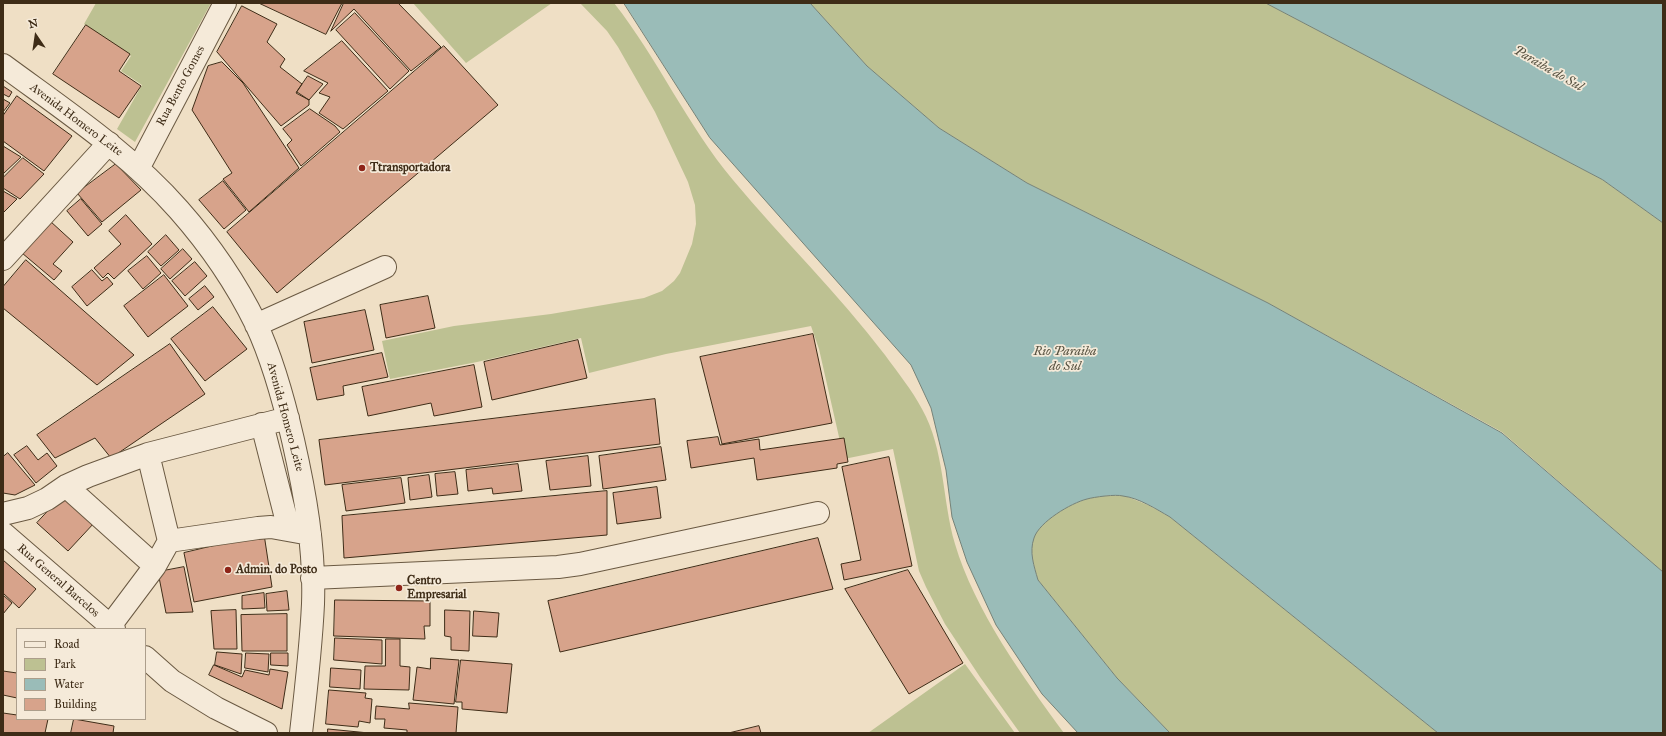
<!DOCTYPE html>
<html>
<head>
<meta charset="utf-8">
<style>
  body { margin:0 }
  #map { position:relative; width:1666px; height:736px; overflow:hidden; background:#efdfc5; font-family:"IM FELL Great Primer",serif }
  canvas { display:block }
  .frame { position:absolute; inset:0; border:4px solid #3e2c17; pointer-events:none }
  .legend { position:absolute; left:16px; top:628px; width:130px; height:92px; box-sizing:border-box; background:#f5ead9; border:1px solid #ac9e8b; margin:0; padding:5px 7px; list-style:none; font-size:12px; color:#3e2c17 }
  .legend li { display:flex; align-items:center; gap:8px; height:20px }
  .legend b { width:20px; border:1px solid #ac9e8b }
  .north { position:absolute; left:16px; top:16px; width:40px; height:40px; -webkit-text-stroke:3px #f5ead9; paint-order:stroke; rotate:347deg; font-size:11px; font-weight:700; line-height:16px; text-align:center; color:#3e2c17 }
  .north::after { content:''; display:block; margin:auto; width:14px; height:18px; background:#3e2c17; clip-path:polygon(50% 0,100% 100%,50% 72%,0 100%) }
</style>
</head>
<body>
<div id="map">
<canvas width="1666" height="736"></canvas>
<div class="frame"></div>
<ul class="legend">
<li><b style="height:5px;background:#f5ead9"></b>Road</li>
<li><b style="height:11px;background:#bdc192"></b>Park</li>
<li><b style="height:11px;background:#9abcb8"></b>Water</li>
<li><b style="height:11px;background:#d7a38b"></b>Building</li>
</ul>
<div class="north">N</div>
</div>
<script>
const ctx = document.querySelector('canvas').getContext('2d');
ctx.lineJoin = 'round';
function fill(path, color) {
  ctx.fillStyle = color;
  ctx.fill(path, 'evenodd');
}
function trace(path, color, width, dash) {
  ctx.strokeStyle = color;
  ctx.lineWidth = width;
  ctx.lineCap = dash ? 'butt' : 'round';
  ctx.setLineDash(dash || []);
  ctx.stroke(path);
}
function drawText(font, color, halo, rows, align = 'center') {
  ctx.font = font + ' "IM FELL Great Primer",serif';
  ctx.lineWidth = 3.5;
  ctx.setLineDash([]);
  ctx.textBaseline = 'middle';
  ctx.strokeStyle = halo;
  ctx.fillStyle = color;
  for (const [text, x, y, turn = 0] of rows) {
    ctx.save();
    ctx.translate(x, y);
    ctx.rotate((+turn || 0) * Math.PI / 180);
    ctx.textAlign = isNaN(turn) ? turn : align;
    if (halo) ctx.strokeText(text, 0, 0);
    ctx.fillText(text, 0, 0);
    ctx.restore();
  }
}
fill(new Path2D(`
  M96,3H211L135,142L117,129L142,85L121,71L131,56L84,24Z
  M413,3H552L466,63Z
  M580,3H614C658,59 687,125 733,180C783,240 838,293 885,355C898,373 912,390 922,409C945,450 942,500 955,544C974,609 1024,679 1064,733H1020L980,677L945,624L926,587L919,571L893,449L844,459L819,349L811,326L666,354L589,373L581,338L477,362L390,379L382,341L454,326L551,314L644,298L662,291L674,281L680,273L692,244L696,224L695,205L688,182L655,112L618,47L607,31Z
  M810,3H1266L1603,180L1663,223V572L1502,432L1268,303L1027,183L939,128L867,66Z
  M1123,495L1148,505L1170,517L1438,733H1170L1117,678L1038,580C1034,567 1029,550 1034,537C1041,520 1068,505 1086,499C1097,495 1111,496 1123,495Z
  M965,664L1015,733H868Z`), '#bdc192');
const water = new Path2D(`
  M624,3H810L867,66L939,128L1027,183L1268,303L1502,433L1663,572V733H1438L1170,517C1156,509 1139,498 1123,496C1116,494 1094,497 1087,499C1071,503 1039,522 1034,538C1029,552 1034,566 1038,580L1117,678L1170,733H1078L1042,694L996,625L967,562L952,517L946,470L931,408L911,365L710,138Z
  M1266,3H1663V223L1603,180Z`);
fill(water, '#9abcb8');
trace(water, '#758278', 1);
const building = new Path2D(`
  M259,3H342L326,34Z
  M344,3H398L441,47L411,71L354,9L331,31Z
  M242,6L277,24L267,42L285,59L280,67L302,84L296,93L309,100V105L281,126L217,52Z
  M355,13L409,71L390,89L336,30Z
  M86,25L130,54L119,71L141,86L119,118L53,74Z
  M342,41L388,91L343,129L319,113L330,97L319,93L328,83L304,71Z
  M444,46L498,105L277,293L227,232Z
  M222,62L243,83L299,168L249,212L223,179L232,173L192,110L208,66Z
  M308,76L323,84L309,100L297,92Z
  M3,86L12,92L9,97L3,94Z
  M17,96L72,136L44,171L3,141V116Z
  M3,99L10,103L3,112Z
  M310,109L335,126L340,132L301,166L287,145L292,140L283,129Z
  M3,146L21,157L3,174Z
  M23,158L44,174L20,199L3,188V178Z
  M116,164L141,190L102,222L77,193Z
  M223,181L246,210L224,229L199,200Z
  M3,191L17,199L3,213Z
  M81,199L102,224L88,236L67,211Z
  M126,215L152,244L114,279L108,273L103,278L94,268L121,244L109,231Z
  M50,221L73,242L53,264L62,271L54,280L22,253Z
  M166,235L179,250L161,266L148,252Z
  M183,249L192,259L170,279L161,269Z
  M147,256L161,273L143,289L128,271Z
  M26,260L134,355L97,385L3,308V287Z
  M195,262L207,276L185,296L172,281Z
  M92,270L102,281L107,277L113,284L87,306L72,287Z
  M164,275L188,306L148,337L124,306Z
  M205,286L214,297L198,310L189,299Z
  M428,296L435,328L386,338L380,305Z
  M213,307L247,349L205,381L171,339Z
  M365,310L374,350L312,363L304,322Z
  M813,334L832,423L722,444L700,357Z
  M578,340L587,378L492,400L484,362Z
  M170,344L205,394L111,458L95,438L55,458L37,435Z
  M382,353L388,377L343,386L344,395L317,400L310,368Z
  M474,365L482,407L434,416L431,403L368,416L362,387Z
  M655,399L660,444L325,485L319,440Z
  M718,437L720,445L759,439L760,450L844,438L848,462L837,464V468L757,480L754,458L691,468L687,441Z
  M27,446L38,460L47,453L57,466L36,483L14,455Z
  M661,447L666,480L603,489L599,456Z
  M8,453L35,485L15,495L3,493V457Z
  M588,456L591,486L550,490L546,461Z
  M889,457L912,566L844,580L841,564L861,560L842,467Z
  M518,464L522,491L493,494L492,488L468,491L466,470Z
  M455,472L458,494L437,496L435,474Z
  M429,475L432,497L410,500L408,478Z
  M401,478L405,503L346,511L342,485Z
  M657,487L661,518L617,524L613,493Z
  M607,491V535L344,558L342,516Z
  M64,494L95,522L68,551L37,523Z
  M264,534L272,587L194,602L184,553Z
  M818,538L833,589L560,652L548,601Z
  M3,560L36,589L19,608L3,593Z
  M184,567L193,612L166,613L158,572Z
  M908,570L963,663L909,694L845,589Z
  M287,591L289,610L267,611L266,594Z
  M264,593L265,608L242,609V596Z
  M3,595L12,603L3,614Z
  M335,600L430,601V626H424L425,639L334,636Z
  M236,610L237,649H214L211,611Z
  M445,610L470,611L469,651L451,650V637L445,636Z
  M474,611L499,613L497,637L473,636Z
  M287,614V651H242L241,615Z
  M335,638L382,640V664L334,660Z
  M386,639H400V666L410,667L409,690L364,689L365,666H385Z
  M217,652L242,654L241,674L215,665Z
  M246,653L269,654L268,672L245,668Z
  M271,653H288V666L271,665Z
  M431,658L459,660L454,704L413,700L417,667L430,669Z
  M461,660L512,664L507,713L462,709V702H456Z
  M214,665L242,677L245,670L269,675L270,669L288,672L282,709L209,675Z
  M331,668L361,670L360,689L330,687Z
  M3,671L17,673V698L3,695Z
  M329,690L366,693L365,698L372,699L370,723L359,721L358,727L326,724Z
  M409,703L458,707L456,733H407V730L384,728L385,719H375L376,706L409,709Z
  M3,713L17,715V719H48L45,733H3Z
  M74,719L114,726L113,733H71Z
  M759,726L761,733H729Z
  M328,729L369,733H328Z`);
fill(building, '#d7a38b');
trace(building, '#3e2c17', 1);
const minor = new Path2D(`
  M3,65C64,110 128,152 179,210C209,244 236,283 256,324C273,360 284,401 293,440C305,493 315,548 313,604C311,647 306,690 301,733
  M138,169L225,3
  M3,259L109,143
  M256,325L385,267
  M262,424L289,530
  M148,454L288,418
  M66,486L155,566
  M3,514L28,508L47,499L66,486L88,476L148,454L169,541L155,566L110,626
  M3,533L114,629
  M169,541L258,528L271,527L310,534
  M312,578L558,567L580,564L818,513
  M145,657L172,681L216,708L266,733`);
trace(minor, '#6a5942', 24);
trace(minor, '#f5ead9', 22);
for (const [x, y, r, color] of [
  [362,168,4,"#8f2418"],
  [228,570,4,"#8f2418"],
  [399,588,4,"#8f2418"]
]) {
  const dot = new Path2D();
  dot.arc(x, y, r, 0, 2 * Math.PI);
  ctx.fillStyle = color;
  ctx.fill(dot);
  trace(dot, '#f5ead9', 1.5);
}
drawText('12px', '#3e2c17', '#f5ead9', [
  ["Rua Bento Gomes",181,86,-62],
  ["Avenida Homero Leite",76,120,37],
  ["Avenida Homero Leite",285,417,75],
  ["Rua General Barcelos",58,581,41]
]);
drawText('bold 12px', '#3e2c17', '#f5ead9', [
  ["Ttransportadora",370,168],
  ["Admin. do Posto",236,570],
  ["Centro",407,581],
  ["Empresarial",407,595]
], 'left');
drawText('italic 13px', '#55503f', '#f5ead9', [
  ["Paraiba do Sul",1548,69,30],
  ["Rio Paraiba",1065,352],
  ["do Sul",1065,367]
]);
</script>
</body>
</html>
